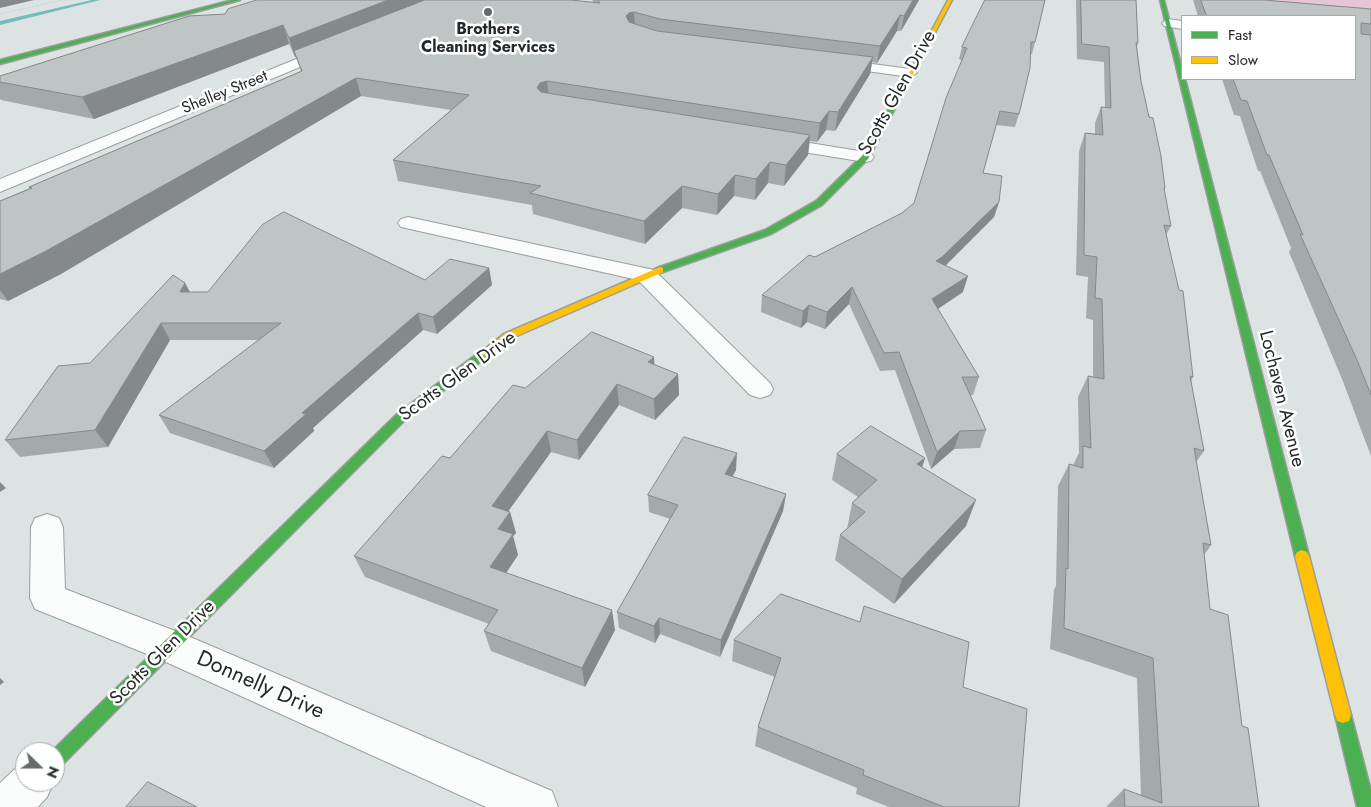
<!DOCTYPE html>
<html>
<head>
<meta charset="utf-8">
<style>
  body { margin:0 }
  #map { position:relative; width:1371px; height:807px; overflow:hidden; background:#dde3e3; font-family:Jost,sans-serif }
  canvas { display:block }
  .legend { position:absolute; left:1181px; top:15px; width:175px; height:65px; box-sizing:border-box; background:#fff; border:1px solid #a7a9a9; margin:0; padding:6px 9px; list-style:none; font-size:15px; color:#242929 }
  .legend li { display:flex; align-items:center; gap:10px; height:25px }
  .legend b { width:25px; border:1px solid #a7a9a9 }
  .north { position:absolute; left:15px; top:742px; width:50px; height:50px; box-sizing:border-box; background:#fff; border:1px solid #a7a9a9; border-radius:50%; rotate:112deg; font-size:14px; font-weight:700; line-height:20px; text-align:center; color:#242929 }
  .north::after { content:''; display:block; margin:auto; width:18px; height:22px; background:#656a6a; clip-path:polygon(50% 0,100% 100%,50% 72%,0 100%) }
</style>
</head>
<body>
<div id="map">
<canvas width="1371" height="807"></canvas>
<ul class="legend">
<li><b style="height:6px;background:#4caf50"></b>Fast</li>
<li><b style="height:6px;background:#ffc107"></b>Slow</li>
</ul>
<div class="north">N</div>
</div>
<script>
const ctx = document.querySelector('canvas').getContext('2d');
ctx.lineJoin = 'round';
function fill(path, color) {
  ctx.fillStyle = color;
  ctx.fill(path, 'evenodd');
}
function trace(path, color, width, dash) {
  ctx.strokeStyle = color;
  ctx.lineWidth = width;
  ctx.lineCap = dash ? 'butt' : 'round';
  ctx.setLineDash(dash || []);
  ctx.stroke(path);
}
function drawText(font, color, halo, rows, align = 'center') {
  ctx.font = font + ' Jost,sans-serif';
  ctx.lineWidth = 5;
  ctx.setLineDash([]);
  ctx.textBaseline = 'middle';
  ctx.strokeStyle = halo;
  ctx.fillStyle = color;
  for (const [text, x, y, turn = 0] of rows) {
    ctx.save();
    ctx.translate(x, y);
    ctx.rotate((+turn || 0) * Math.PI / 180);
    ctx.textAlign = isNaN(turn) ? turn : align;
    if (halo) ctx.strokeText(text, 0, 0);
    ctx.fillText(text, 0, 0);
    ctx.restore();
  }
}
fill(new Path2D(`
  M1263,0H1371V18L1269,9Z`), '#e5c6d7');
fill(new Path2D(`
  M92,0H100L0,25V21Z`), '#71bdb9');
const street = new Path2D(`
  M1168,19L1182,21V29L1164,26L1162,23Z
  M331,45L336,46L337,49L336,52L0,192V179Z
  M835,59L910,69L917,73L910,77L830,66L828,63Z
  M773,137L865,152L871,153L874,157L871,161L865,162L767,146L765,142L767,138Z
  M408,217L654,270L770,383L773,389L770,395L760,398L750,395L638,280L401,227L398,223L401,219Z
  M47,514L59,518L63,527L65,589L183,634L552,791L558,807H486L157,658L35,609L30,598L31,527L35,518Z
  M25,763V782H54L47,797L38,807H0V783L17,767Z`);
const fast = new Path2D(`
  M233,0H240L0,64V60Z
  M1160,0H1164L1182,69V79H1185L1309,556L1307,560L1302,562L1297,560L1295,556Z
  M896,96L901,97L868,159L822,205L771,234L663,272H657V268L765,230L816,201L862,156Z
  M485,350L490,353L489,355L404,421L61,766L55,769V752H51L396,415L481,351Z
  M1343,707L1349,709L1351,715L1371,791V807H1357L1335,715L1337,709Z`);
const slow = new Path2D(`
  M948,0H952L901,97L896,98Z
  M660,267L663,268V272L512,338L489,355L485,356L480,353L504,334Z
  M1302,550L1307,552L1309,556L1351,715L1349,721L1343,723L1337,721L1335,715L1295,556L1297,552Z`);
trace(street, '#9a9f9e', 2);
trace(fast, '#9a9f9e', 3);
trace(slow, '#9a9f9e', 3);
trace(new Path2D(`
  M0,14L63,0`), '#c1c3c3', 1, [1, 2]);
fill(street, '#fafbfb');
fill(fast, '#4caf50');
fill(slow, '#ffc107');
fill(new Path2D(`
  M592,0H919L901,31H897L877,63L872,62L870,74L835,131L826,130L817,142L810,141L808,155L784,186L768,183L755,200L734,196L717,215L682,208L645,244L533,214L532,205L398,181L393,160L451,110L361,96L61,274L8,301L0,299V201L30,188L29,187L301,71L296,57H295L289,44L94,119L1,100L0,99V76L189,16L594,3Z
  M985,0L1035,42L1032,54H1031L1019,114L1015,127L996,125L983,173L999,202L994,217L946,265L963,292L938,309L979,377L973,395H970L986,430L980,448L954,449L931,469L895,370L880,371L849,304L825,329L807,322L801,328L761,312L762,295L815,257L902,213L914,203L962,60L959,59L962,47Z
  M1076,0H1136L1138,43L1137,47L1141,81L1165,188L1164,191L1171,226L1166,235L1193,377L1191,381L1204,451L1196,462L1211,545L1204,555L1210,609L1242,726L1259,807H1106L1124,789L1141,795L1137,678L1050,649L1054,590L1056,586L1058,486L1069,464L1073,465L1079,453L1078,397L1088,376L1093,377V320L1086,318L1088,277L1076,275L1079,151L1085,133L1095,134V123L1101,107H1105L1104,62L1077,59Z
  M1193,0H1264L1371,9V456L1342,379L1289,252L1291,248L1260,171H1258L1240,116L1234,115L1222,79H1355V16H1198Z
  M489,268L492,285L437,334L423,330L313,428L314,431L274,468L170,433L159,415L259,340H170L108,447L20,457L5,440L90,363L185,283L190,292H208L425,280Z
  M654,365L678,374L679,395L655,420L619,405L579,460L551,452L508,511L510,512L516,533L513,536L518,555L506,573L615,630L585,687L491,651L484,631L489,624L365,577L354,556L525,388Z
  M837,454L925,458L922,467L966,526L894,604L835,560L840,535L847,529L852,503L858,497L832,480Z
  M736,470L732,477L786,494L783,511L720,657L660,634L655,643L619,628L617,612L670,519L649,512L648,495Z
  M864,606L963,687L1019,807H889L856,794L857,788L755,746L758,727L775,677L732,661L734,640L860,622Z`), '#a4a9a9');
fill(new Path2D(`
  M0,0H34L0,8Z
  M388,0H435L294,51L296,57H295L289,38Z
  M913,0H919L901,31L904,16Z
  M634,12L635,27L630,28L626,16L629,13Z
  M900,15L897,31L877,63L880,46Z
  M283,25L289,44L94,119L82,97Z
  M873,57L870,74L835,131L838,112Z
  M356,78L361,96L61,274L8,301L0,290V274Z
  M547,81L549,99L537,88L540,83Z
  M829,111L826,130L817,142L820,123Z
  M810,135L808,155L784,186L786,165Z
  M770,162L768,183L755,200L756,179Z
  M735,175L734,196L717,215L718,194Z
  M682,186V208L645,244L644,221Z
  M999,202L994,217L938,273L936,261Z
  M489,268L492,285L437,334L433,317Z
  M968,276L963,292L927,316L932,299Z
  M185,283L194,300L180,292Z
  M852,287L849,304L825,329L827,312Z
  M809,305L807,322L801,328L803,311Z
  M418,313L423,330L313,428L314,431L274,468L264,451L302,413Z
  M161,323L170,340L108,447L95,430Z
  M654,357L655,378L648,362Z
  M678,374L679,395L655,420L654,399Z
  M617,384L619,405L579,460L577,440Z
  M547,431L551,452L497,527L492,506Z
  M960,431L954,449L931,469L937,452Z
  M737,453L736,470L724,491L725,474Z
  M925,458L917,483V464Z
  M0,482L6,488L0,492Z
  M786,494L783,511L720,657L721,640Z
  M976,500L966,526L894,604L902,579Z
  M510,512L516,533L513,536L518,555L496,588L490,567L498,529Z
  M612,610L615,630L585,687L582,668Z
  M659,618L660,634L655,643L654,626Z
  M0,678L4,682L0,685Z`), '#868989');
const building = new Path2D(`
  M257,0H388L289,38L283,25L82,97L0,82V76L189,16L225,14L228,9Z
  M425,0H571L600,3L598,0H913L904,16L900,15L880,46L660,19L634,12L629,13L626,16L629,22L657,31L873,57L838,112L829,111L820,123L547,81L540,83L537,88L541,92L810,135L786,165L770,162L756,179L735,175L718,194L682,186L644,221L530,193L541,186L393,160L469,95L356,78L46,251L0,274V201L32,188L29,187L302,71L294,51Z
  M985,0H1045L1035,42H1031L1030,68L1019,114L1000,111L983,173L1002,176L999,202L942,257L936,261L968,276L932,299L979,377H962L986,430L960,431L937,452L899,352L884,353L852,287L827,312L809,305L803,311L762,295L809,255L815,257L902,213L914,203L946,98L967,48L962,47Z
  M1081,0H1136L1138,43H1136L1141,81L1149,117L1153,118L1161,156L1165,188H1164L1171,226L1164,225L1179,290L1183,291L1193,377L1190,376L1204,451L1194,448L1211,545L1203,543L1210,609L1228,615L1242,726L1248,728L1259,807H1125L1124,789L1162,803L1153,658L1064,628L1066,568L1068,569L1069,464L1083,468V446L1091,448L1088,376L1104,379L1102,299L1095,298L1097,257L1084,255L1085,133L1103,135L1101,107L1111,108L1109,47L1082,44Z
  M1201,0H1264L1371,9V24L1361,23V34L1371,35V395L1357,360L1300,234L1303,235L1269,155H1267L1247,101L1241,100L1233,79H1355V16H1207Z
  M284,212L425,280L450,259L489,268L433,317L418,313L302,413L306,414L264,451L159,415L281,323H161L95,430L5,440L58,366L90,363L173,275L185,283L180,292H208L262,225Z
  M592,332L654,357L648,362L678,374L654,399L617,384L577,440L547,431L492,506L510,512L498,529L513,534L490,567L612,610L582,668L484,631L498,610L354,556L442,456L450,458L513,385L525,388Z
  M871,426L925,458L917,464L976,500L902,579L840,535L865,512L852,503L877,480L837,454Z
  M684,437L737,453L725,474L786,494L721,640L659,618L654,626L617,612L678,505L648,495Z
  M781,594L860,622L864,606L969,642L963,687L1027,709L1019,807H944L863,775L864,770L758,727L781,658L734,640Z
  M148,782L197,807H126Z`);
fill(building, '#bfc4c4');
trace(building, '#868989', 1);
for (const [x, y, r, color] of [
  [488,12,5,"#656a6a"]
]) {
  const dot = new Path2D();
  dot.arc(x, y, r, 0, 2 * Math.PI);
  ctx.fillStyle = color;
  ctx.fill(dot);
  trace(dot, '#fff', 2);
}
drawText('bold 16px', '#242929', '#fff', [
  ["Brothers",488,30],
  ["Cleaning Services",488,48]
]);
drawText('16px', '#242929', '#fff', [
  ["Shelley Street",225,93,-22]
]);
drawText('19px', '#242929', '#fff', [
  ["Scotts Glen Drive",898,93,-61],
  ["Scotts Glen Drive",458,377,-36],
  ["Lochaven Avenue",1281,399,76],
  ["Scotts Glen Drive",163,653,-45]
]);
drawText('22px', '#242929', '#fff', [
  ["Donnelly Drive",260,686,24]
]);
</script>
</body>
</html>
